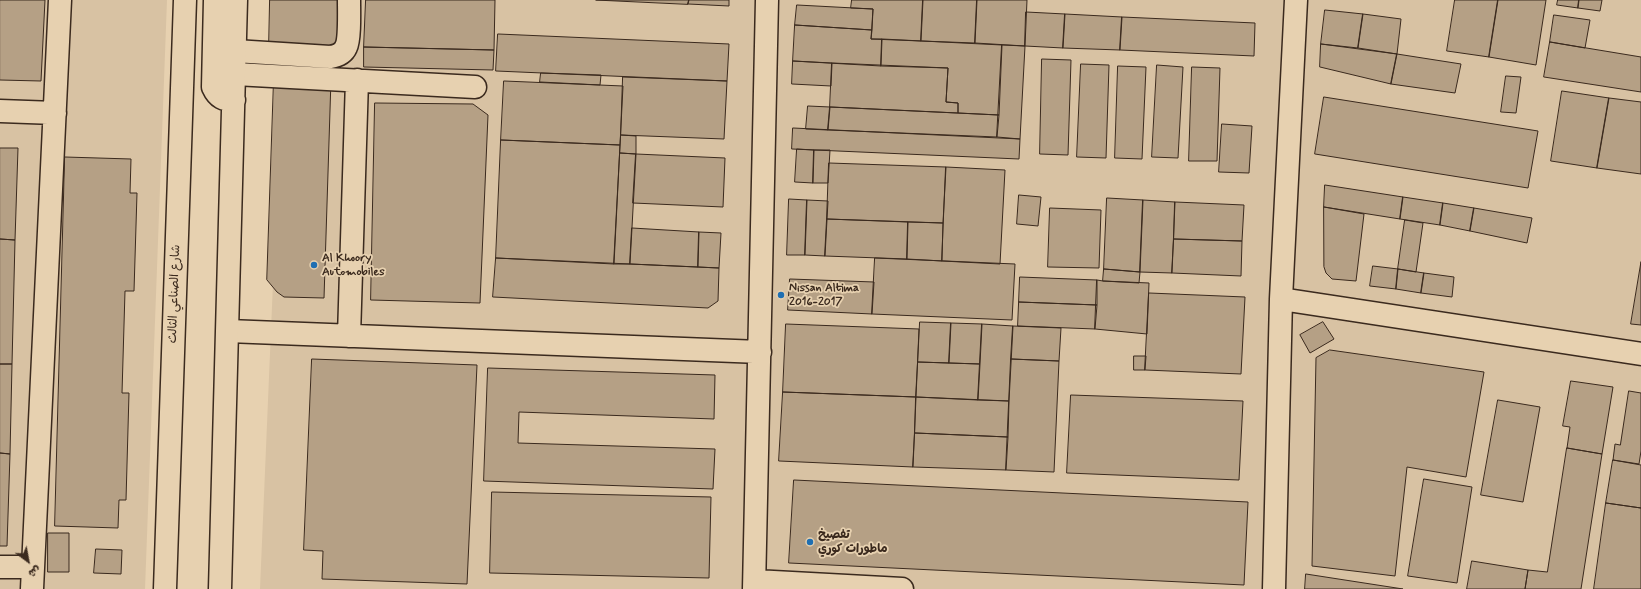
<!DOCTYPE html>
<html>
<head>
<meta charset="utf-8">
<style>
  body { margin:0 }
  #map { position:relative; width:1641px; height:589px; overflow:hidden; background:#e7d1b0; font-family:Mynerve,"Playpen Sans Arabic",sans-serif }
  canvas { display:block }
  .north { position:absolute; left:8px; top:541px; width:40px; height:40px; -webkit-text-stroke:3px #e7d1b0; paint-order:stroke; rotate:148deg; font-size:11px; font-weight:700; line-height:16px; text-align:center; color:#3b2a1e }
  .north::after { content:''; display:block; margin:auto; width:14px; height:18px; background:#3b2a1e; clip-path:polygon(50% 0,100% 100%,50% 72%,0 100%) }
</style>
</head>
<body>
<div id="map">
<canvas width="1641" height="589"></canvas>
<div class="north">ش</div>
</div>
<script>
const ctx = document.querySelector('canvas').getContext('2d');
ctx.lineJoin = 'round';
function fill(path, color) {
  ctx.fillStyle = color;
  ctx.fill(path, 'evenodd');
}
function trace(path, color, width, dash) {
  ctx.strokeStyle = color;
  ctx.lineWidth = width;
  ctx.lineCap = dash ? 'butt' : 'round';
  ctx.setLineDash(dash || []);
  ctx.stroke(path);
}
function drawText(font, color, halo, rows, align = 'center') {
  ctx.font = font + ' Mynerve,"Playpen Sans Arabic",sans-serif';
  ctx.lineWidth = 3.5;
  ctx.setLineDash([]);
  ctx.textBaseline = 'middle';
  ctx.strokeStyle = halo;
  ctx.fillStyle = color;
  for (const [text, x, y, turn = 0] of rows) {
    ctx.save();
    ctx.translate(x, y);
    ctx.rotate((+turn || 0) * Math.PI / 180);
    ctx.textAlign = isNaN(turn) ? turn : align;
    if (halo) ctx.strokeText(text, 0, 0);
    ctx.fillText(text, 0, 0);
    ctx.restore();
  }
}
fill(new Path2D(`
  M0,0H167L145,589H0Z
  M285,0H1641V589H260Z`), '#d8c2a3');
const building = new Path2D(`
  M0,0H45L41,81L0,80Z
  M270,0H340L338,48L269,47Z
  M366,0H495L494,50L364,47Z
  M596,0H689L688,4Z
  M689,0H729V6L688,4Z
  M852,0H923L921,41L871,39L873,9L851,8Z
  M923,0H977L975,43L921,41Z
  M977,0H1027L1025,46L975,43Z
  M1455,0H1498L1489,57L1447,51Z
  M1498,0H1546L1536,65L1489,57Z
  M1558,0H1579L1578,8L1557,5Z
  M1579,0H1602L1600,11L1578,8Z
  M797,5L873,9L872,30L795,25Z
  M1325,10L1363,14L1358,48L1321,44Z
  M1026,12L1065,14L1063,48L1025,46Z
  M1065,14L1122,17L1120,50L1063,48Z
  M1363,14L1401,19L1397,54L1358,48Z
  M1554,15L1590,20L1585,48L1550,42Z
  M1122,17L1255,23L1254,56L1120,50Z
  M795,25L872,30L871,39H882L881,66L793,61Z
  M498,34L729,44L727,81L496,71Z
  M882,39L1002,45L999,115L958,113V103L946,102L948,68L881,66Z
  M1550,42L1641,57V92L1544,77Z
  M1321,44L1397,54L1391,84L1320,67Z
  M1002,45L1025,46L1020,139L997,137Z
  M364,47L494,50L493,70L364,67Z
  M1397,54L1461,64L1455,93L1391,84Z
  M1042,59L1071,60L1068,155L1040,154Z
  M793,61L832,63L831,86L792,84Z
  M832,63L948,68L946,102L958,103V113L830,107Z
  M1081,64L1109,65L1106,158L1077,157Z
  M1157,65L1183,67L1178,158L1152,157Z
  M1118,66L1146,67L1142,159L1115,158Z
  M1192,67L1220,68L1217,161H1189Z
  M541,73L601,75L600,85L540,82Z
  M1506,76L1521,77L1516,113L1501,112Z
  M623,77L727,81L724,139L621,135Z
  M274,78L331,79L324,298L284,297L277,292L267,280Z
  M504,81L623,86L620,145L501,140Z
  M1562,91L1609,98L1597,168L1551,161Z
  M1324,97L1538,131L1528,188L1315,154Z
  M1609,98L1641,102V174L1597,168Z
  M375,103L473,104L488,115L480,303L371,300Z
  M808,106L830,107L828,130L806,129Z
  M830,107L999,115L997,137L828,130Z
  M1222,124L1252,126L1249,173L1219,172Z
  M793,128L1020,139L1019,159L792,149Z
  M621,135L636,136V154L620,153Z
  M501,140L620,145L614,264L496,258Z
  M0,148H18L15,240L0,239Z
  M797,149L814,150L813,183L795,182Z
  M814,150H830L828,183H813Z
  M620,153L636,154L630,264H614Z
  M636,154L725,158L723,207L633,203Z
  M65,157L131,159L130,193H137L134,291H125L122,393H129L126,500H119L118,528L55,526Z
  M829,163L946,167L943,223L827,219Z
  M946,167L1005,170L1000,264L942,261Z
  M1325,185L1403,197L1400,219L1324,207Z
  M1019,195L1041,197L1038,226L1017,224Z
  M1403,197L1443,203L1440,225L1400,219Z
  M1107,198L1143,200L1140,272L1104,269Z
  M789,199L807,200L805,255H787Z
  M807,200L828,201L825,256L805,255Z
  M1143,200L1175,202L1172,273L1140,272Z
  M1175,202L1244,205L1242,241L1174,239Z
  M1443,203L1474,208L1470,231L1440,225Z
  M1324,207L1364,214L1356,281L1332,279L1326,273L1324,267Z
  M1050,208L1101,210L1099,268L1048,267Z
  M1474,208L1532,218L1527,243L1470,231Z
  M827,219L908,222L907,259L825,256Z
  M1405,220L1423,223L1416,272L1398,269Z
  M908,222L943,223L942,261L907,259Z
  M632,228L699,232L698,267L630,264Z
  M699,232L721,233L719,268L698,267Z
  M0,239L15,240L12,364H0Z
  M1174,239L1242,241L1241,276L1172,273Z
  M496,258L719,268L718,301L708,308L493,297Z
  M875,258L1015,264L1012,320L872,314Z
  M1641,262V325L1631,324Z
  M1373,266L1398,269L1396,289L1370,286Z
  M1104,269L1140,272L1139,283L1103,281Z
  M1398,269L1424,273L1421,293L1396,289Z
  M1424,273L1454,277L1452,297L1421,293Z
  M1020,277L1097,280V305L1019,302Z
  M790,279L874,282L872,314L788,310Z
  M1097,280L1103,281L1149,283L1147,334L1095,329Z
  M1149,293L1245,297L1241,374L1145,370Z
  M1019,302L1097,305L1095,329L1018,326Z
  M920,322L951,323L949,363L918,362Z
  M1323,322L1334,339L1310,353L1300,335Z
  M951,323L982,324L980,364L949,363Z
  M786,324L919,329L916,397L783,392Z
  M982,324L1013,326L1009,401L978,400Z
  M1013,326L1061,328L1059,361L1011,359Z
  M1330,350L1484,372L1466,477L1407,467L1395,576L1312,566L1316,358Z
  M1134,356H1146L1145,370H1134Z
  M312,359L477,365L467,584L322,579L323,551L304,550Z
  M1011,359L1059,361L1054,472L1006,470Z
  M918,362L980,364L978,400L916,397Z
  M0,364H12L10,454L0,453Z
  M488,368L715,375L714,419L519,412L518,443L715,449L713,489L484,481Z
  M1571,381L1613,387L1602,454L1567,448L1570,427L1563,426Z
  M1629,391L1641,393V451L1639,464L1613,460L1615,444L1620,445Z
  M783,392L916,397L913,467L779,461Z
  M1071,395L1243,401L1239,480L1067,473Z
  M916,397L1009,401L1008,437L915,433Z
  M1498,400L1540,407L1523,502L1481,495Z
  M915,433L1008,437L1006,470L913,467Z
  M1567,448L1602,454L1581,589H1525L1528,570L1547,572Z
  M0,453L10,454L7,546H0Z
  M1613,460L1641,465V508L1606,503Z
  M1424,479L1472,487L1457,583L1408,576Z
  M794,480L1248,502L1244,585L789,563Z
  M492,492L711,497L709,578L490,573Z
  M1606,503L1641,508V589H1594Z
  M48,533H69V572H48Z
  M96,549L122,550L121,574L94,573Z
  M1472,561L1528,570L1525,589H1467Z
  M1306,574L1403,589H1305Z`);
fill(building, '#b5a085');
trace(building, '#3b2a1e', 1);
const minor = new Path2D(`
  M235,51L330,57C337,56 343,54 346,47C350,39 349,11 349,0
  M235,74L475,87
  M0,111L55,113
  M1281,299L1641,354
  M228,331L760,352
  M349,336L357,80
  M0,567H33
  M755,581L902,589
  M32,589L60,0
  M754,589L767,0
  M1274,589L1281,299L1296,0`);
const major = new Path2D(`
  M215,0L213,87C218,98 224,100 234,100
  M165,589L185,0
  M220,589L236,0`);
trace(minor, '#3b2a1e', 25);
trace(major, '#3b2a1e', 25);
trace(minor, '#e7d1b0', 22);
trace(major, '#e7d1b0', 22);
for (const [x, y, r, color] of [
  [314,265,4,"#1f6fb2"],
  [781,295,4,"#1f6fb2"],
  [810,542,4,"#1f6fb2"]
]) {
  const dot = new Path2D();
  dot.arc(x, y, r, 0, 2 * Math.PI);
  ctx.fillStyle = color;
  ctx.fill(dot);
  trace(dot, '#e7d1b0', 1.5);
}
drawText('bold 12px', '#3b2a1e', '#e7d1b0', [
  ["Al Khoory",322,258],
  ["Automobiles",322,272],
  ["Nissan Altima",789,288],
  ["2016-2017",789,302],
  ["تفصيخ",818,535],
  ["ماطورات كوري",818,549]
], 'left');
drawText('12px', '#3b2a1e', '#e7d1b0', [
  ["شارع الصناعي الثالث",175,294,-88]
]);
</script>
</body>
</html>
